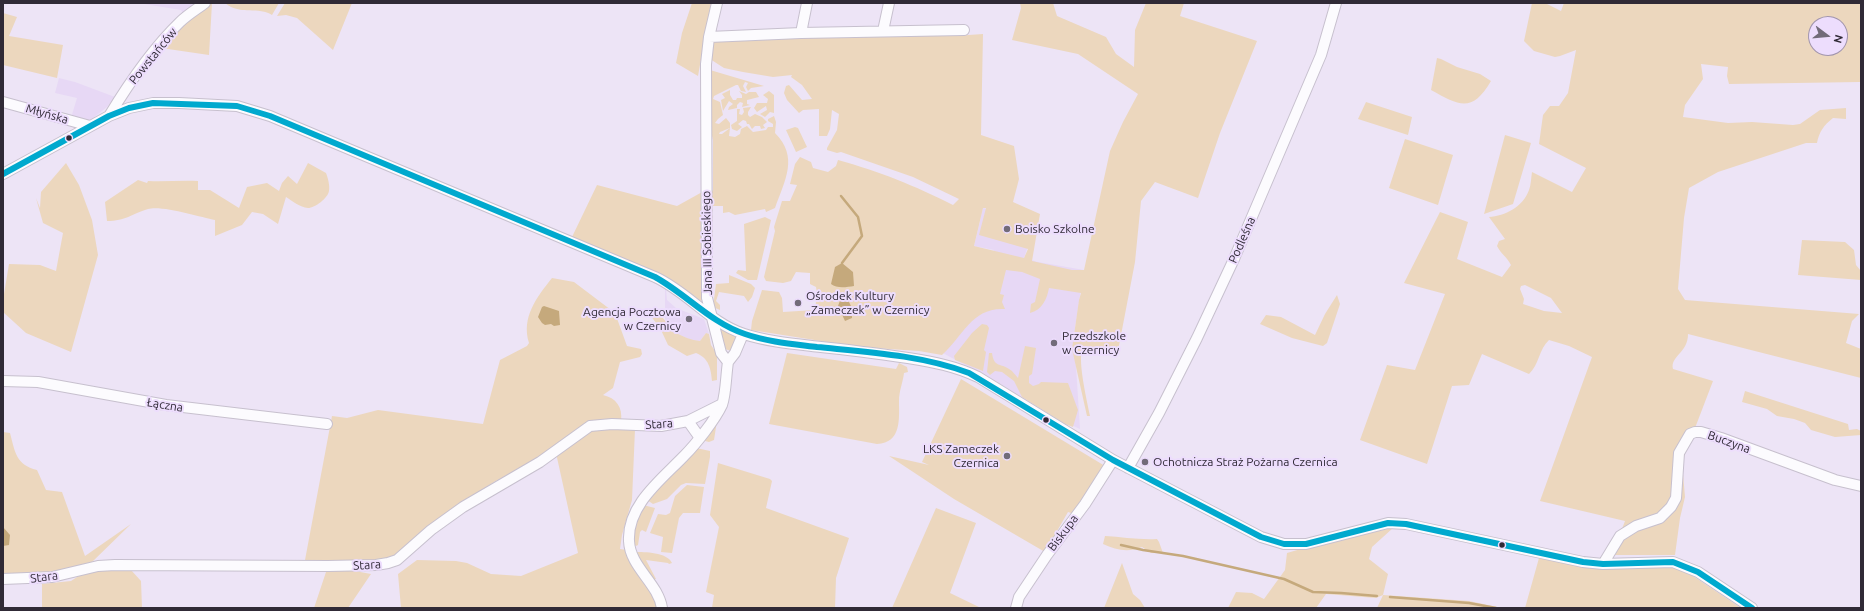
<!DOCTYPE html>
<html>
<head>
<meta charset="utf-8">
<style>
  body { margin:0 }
  #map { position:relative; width:1864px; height:611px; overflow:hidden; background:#ede4f6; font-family:Ubuntu,sans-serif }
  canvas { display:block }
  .frame { position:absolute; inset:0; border:4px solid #302a36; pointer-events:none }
  .north { position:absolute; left:1808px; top:16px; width:40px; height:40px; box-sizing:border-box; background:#edddfd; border:1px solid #a195ad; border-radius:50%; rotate:106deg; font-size:11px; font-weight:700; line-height:16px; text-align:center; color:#302a36 }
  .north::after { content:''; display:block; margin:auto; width:14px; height:18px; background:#726b79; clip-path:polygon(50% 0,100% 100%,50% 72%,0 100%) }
</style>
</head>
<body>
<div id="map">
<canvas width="1864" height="611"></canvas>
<div class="frame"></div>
<div class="north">N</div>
</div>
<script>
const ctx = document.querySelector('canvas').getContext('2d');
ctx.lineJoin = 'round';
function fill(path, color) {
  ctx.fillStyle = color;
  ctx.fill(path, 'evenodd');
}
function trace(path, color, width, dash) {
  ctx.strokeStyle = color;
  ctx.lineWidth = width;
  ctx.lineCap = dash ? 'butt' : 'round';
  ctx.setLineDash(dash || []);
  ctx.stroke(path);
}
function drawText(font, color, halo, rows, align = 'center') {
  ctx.font = font + ' Ubuntu,sans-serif';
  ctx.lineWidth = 4;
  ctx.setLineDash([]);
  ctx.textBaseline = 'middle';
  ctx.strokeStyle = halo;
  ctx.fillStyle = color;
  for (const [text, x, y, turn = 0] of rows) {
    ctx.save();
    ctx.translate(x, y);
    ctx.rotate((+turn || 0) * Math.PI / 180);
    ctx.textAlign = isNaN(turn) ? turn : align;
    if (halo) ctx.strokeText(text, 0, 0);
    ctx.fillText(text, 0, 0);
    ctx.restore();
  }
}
fill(new Path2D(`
  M138,3H196L184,15L181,10Z
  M59,78L75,82L115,97L107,107L88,122L71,118L77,98L55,93Z
  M983,208L1036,222L1024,258L1038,262L1084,270L1074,335L1080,429L1056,418L1002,385L941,352L994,250L974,246Z
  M665,287L666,288L667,300L676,308L704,319L709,334L706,333L700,341L690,340L676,333L665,319Z`), '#e7d8f5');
fill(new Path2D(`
  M208,3H212L209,55L161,48L183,24Z
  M225,3H279L272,15C259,6 241,16 225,3Z
  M285,3H352L333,50L297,18L286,15L277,16Z
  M692,3H711L698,76L676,63L682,33Z
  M1020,3H1053L1057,16L1106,37L1116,54L1134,67L1135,30L1146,3H1184L1180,16L1257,41L1220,133L1198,198L1155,182L1141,201L1135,262L1117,356L1082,350C1078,363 1087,401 1090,416H1087L1072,349L1079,300L1081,293L1049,288C1047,299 1042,310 1030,313L1031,304L1035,302L1040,279L1022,272L1006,270L1000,294L1004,295L1002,302L1005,309C972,307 963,336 942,355L919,351L859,347L751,330L752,321L762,290L779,292L782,298L783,312L815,310L817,293L816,287L810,284V273L796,272L791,281L783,283L766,281L764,277L775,231L774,227L782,201H790L797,185L790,184L795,164L800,157L811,162L813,168L828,172L836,166L838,160C881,172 913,185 953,205L959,199L913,177L841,152L837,153L827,150V148L837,130L839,114L832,110L830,129L827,136H819V109L803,110L799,113L787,100L784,93L786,86L789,85L802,100L812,99L802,85L791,77L792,75L773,77L743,72L724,68L710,59L712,42L716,40L853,36H954L983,34L981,135L1014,146L1019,179L1013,202L1040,214L1032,261L1072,270H1084L1110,151L1123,122L1138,94L1078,54L1012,40L1021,8ZM983,208H986L979,235L1028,249L1024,258L974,246Z
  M1532,3H1545L1561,11L1564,3H1861L1860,82L1729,84L1727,76L1728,67L1701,64L1703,79L1685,105L1683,117L1728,123L1752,122L1793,125L1800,124L1820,110L1846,108V119L1833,118C1824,125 1819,132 1817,143H1806L1718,172L1689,188L1684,218L1678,289L1685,300L1859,314L1852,321L1846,343L1861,349V378L1688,334C1688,353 1670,356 1673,369L1713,381L1682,462L1685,497L1680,518L1675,555H1612L1625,521L1540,501L1592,357L1569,346L1549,340C1539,349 1539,365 1529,374L1482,354L1469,385L1452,386L1427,464L1360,440L1387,365L1415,370L1445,294L1404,283L1440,212L1468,222L1457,259L1502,277L1511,265C1507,257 1501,254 1497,246L1499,241L1505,239L1489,217C1505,216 1523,207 1529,190C1531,185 1531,178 1532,172L1572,192L1586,168L1539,144L1543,115L1550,106H1559L1568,93L1576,50L1560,56L1555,57L1534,51L1524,41ZM1816,24H1840V48H1816ZM1525,285L1551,298L1562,313L1544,311L1523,304L1524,299L1520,289L1521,286Z
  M3,13L17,17L9,36L63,45L57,78L3,65Z
  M1437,58L1441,59L1457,67L1480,74L1491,81C1472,113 1460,106 1431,90Z
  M710,70L764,86L751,88L748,91L746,87L748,83L745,82L743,86L746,92L741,91L738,85H736L714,96L713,99L720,102L723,115L718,119L715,123L719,124L726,118L730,123V128L720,132L719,134H722L730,128L729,136L735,137L740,134L741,129L747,126L753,132L766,130L768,127H773V124L768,121V119L774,116L776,122L775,133C799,157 785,180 775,208L766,212L765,209L735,215L729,212L723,213V206H712L713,240H708L709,194L713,190V140L709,124Z
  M730,90V95L733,100H736L737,98H742V95L739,91L746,94L749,92H756L759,97L747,100V104L750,105L742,107L743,103L740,102L737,105V108L728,110L729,107L733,104L729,101L723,111L721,100L725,98L722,94Z
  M769,91L774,95V113L770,112L765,117L760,114L767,110L766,106L757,112L754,108L757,103H767L768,99L763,95Z
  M1366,102L1412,117L1408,135L1358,119Z
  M751,107L748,112V115L750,117L755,114L762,117L767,122L763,125L765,128L761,129L760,126H755L752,129L749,124H747L746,121L743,120L738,124L742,127L737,131L732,129L731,125L737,121V109H740L739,114L742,115L744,112L743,108Z
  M795,127L798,128L807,147L796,152L786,130Z
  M1505,135L1531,143L1513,204L1484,214Z
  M1405,139L1453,155L1438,205L1389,188Z
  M66,163L79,185L92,220L98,255L71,352L26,333L3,312V300L9,264L40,265L56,271L63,233L43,223L36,198L40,208L41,192Z
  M308,163L326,173C328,178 330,186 329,191C328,198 315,208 308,208C300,207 292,201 286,197L278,224L263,214L252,212L242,225L215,236V220C200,217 162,205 148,209C131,214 126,221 107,221L105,202L138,180L147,183L148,181C165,182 181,180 198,181V190H210L239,208L247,187L267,183L279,191L282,183L288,176L297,184Z
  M597,185L677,206L704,191V300L698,301L572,237Z
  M765,217L771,220L757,280H748L736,273L738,270L746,271L744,224Z
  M1802,240L1845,242L1854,250L1856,265L1861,271V280L1798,275Z
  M729,275L751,284L755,288L752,297L748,302L744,296L719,292L716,301L720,305V310L713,307L716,284L729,283Z
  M552,278L574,282L615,313L627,346L641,349L642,354L640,357L620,362L613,388L603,395C616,398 623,407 621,421H608L494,482L466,500L395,557L369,565L305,560L332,416L347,418L378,410L483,424L500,360L527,346L529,343C521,317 537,297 552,278Z
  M1337,295L1340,304L1327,343L1323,346L1292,338L1260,324L1266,315L1281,317L1315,335L1325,314Z
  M655,309L676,333C684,337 691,340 700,341L706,333L709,334L711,345L717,354V380L712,381C711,369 709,358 696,353L687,356L668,345L661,330L651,316L652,310Z
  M982,324L987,325L989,328L984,350L986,352L983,371L955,360L954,356L972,333Z
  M722,329L736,335L737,339L731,351L725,349L719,334Z
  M1025,346L1036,348L1032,374L1029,376V383L1033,386L1039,384L1041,382L1068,383L1078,410L1073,427L1065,424L1022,397L1014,381L1002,372L995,371L990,375L987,372L989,353H992C994,368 1001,363 1009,369C1013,371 1015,375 1018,378Z
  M787,353L896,369L899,363L907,367L908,372L904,373C903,382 899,391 899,401C899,418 902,443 877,444L769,424Z
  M961,379L1105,466L1074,514L1068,512L1045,552L954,499L889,456L929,465L922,462Z
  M1745,391L1848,424L1849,430L1857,429L1861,431V435L1835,437L1811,430L1805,423L1794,419L1777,416L1767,409L1742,402Z
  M717,421L714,440L709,442L705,441L704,438Z
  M590,429H635L632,500L622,535L620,549L627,550L647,583L659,608H401L398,574L417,560L456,561L467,563L491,574L521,576L578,553L556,453Z
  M3,432L10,433C15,452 16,465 37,470L46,490L62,492L85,556L131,524L90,564L53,574L3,575Z
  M696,448L710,451V457L705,484L686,483L681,485L667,499L653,504L647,500Z
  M718,463L770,479L772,481L766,508L849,538L836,578L835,608H712L714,595L706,592L719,527L710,515Z
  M687,485L704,487L700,513H683L679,518L672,553L661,552L663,537L650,533L658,514L666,515L670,513L675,496Z
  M643,505L655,508L646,532L642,530L640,532L638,545L636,546L633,544L632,535Z
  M936,508L976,523L950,593L979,607V608H892Z
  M1393,528L1372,547L1369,559L1388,574L1383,595L1469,601L1502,608H1377L1383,595L1376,598L1326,594L1316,608H1228L1236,592L1252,593L1264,599L1285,570L1287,553L1325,542Z
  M1105,536C1122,537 1139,540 1157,539L1159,542L1163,553H1151L1142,547C1128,553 1116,550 1103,544Z
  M634,552C645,552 667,552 672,563L669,564L668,563L646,560L656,579H651Z
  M1539,558L1588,568L1649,565L1675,568L1693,576L1741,608H1525Z
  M1122,563L1133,594L1140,600L1145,608H1104Z
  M328,566L371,574L348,608H314Z
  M102,570H131L141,581L142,608H42V584L71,581L80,575Z`), '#ecd7be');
fill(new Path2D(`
  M842,263L853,272L854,286C847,287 837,289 831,284L835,267Z
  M841,298L848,300L852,308V318L845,321L838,306Z
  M544,306L559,311L560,325L554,326L551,324L545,325L542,323L538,317L542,307Z
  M3,527L10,535L9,545L3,546Z`), '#c5a97c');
trace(new Path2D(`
  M841,196L858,217L862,236L842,263
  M1121,545L1143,550L1183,556L1284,579L1313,592L1341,593L1377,596
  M1390,597L1469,603L1496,608`), '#c5a97c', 2.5);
const minor = new Path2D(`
  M883,31L889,3
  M801,33L807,3
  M709,37L801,33L964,30
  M3,102L90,126
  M109,116C129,83 152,49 180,22C187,15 197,9 205,3
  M3,174L109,116L129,108L153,103H179L237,106L270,116L320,137L655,277C688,292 710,323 744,334C769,342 795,344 821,347C850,350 880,354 908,358C933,362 955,366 978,377L1113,460L1261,537L1284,544H1306L1388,523L1406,524L1583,562L1603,564L1673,562L1698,572L1752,608
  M728,362L735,353L743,334
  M3,381L38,382L166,405L327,424
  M688,421L722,404
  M1128,468L1159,413L1197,338L1234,259L1321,55L1336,3
  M1603,564L1620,536L1636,526L1660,518L1671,507L1676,498L1679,453L1690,434L1695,432H1701L1721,438L1835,480L1861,486
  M3,579L52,577L98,566L115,565L328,566L376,565L388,563L397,560L431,530L463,507L540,462L590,426L612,424L661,426L688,421L700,438
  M662,608C658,583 630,567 629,541C627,505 662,479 684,456C696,444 715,420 722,405C726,394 726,374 728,362L721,353L707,298L706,64L709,37L717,3
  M1016,608L1019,597L1047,555L1085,504L1113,460`);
trace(minor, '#c7c0ce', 12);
trace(minor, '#fcfbfe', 10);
trace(new Path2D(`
  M3,174L109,116L129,108L153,103L237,106L270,116L655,277C686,294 711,323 745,334C768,342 793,344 817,347C867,352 921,355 969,373L1113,460L1261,537L1284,544H1306L1388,523L1406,524L1583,562L1603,564L1673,562L1698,572L1752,608`), '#00a9ce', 6);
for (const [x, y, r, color] of [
  [69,138,3.5,"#302a36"],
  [1007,229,4,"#726b79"],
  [798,303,4,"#726b79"],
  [689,319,4,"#726b79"],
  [1054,343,4,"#726b79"],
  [1046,420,3.5,"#302a36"],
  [1007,456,4,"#726b79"],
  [1145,462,4,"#726b79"],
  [1502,545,3.5,"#302a36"]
]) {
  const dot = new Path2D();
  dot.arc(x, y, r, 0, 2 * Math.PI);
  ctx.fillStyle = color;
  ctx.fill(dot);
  trace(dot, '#edddfd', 1.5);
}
drawText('12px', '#302a36', '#edddfd', [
  ["Powstańców",153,56,-51],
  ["Młyńska",47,114,16],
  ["Podleśna",1242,240,-66],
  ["Jana III Sobieskiego",707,243,-91],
  ["Łączna",165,405,9],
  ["Stara",659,424,-4],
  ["Buczyna",1729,442,20],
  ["Biskupa",1063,533,-53],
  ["Stara",367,565,-3],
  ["Stara",44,577,-7]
]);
drawText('12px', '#302a36', '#edddfd', [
  ["Boisko Szkolne",1015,229],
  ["Ośrodek Kultury",806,296],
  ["„Zameczek” w Czernicy",806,310],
  ["Agencja Pocztowa",681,312,"right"],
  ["w Czernicy",681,326,"right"],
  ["Przedszkole",1062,336],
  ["w Czernicy",1062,350],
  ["LKS Zameczek",999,449,"right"],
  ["Czernica",999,463,"right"],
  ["Ochotnicza Straż Pożarna Czernica",1153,462]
], 'left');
</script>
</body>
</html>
